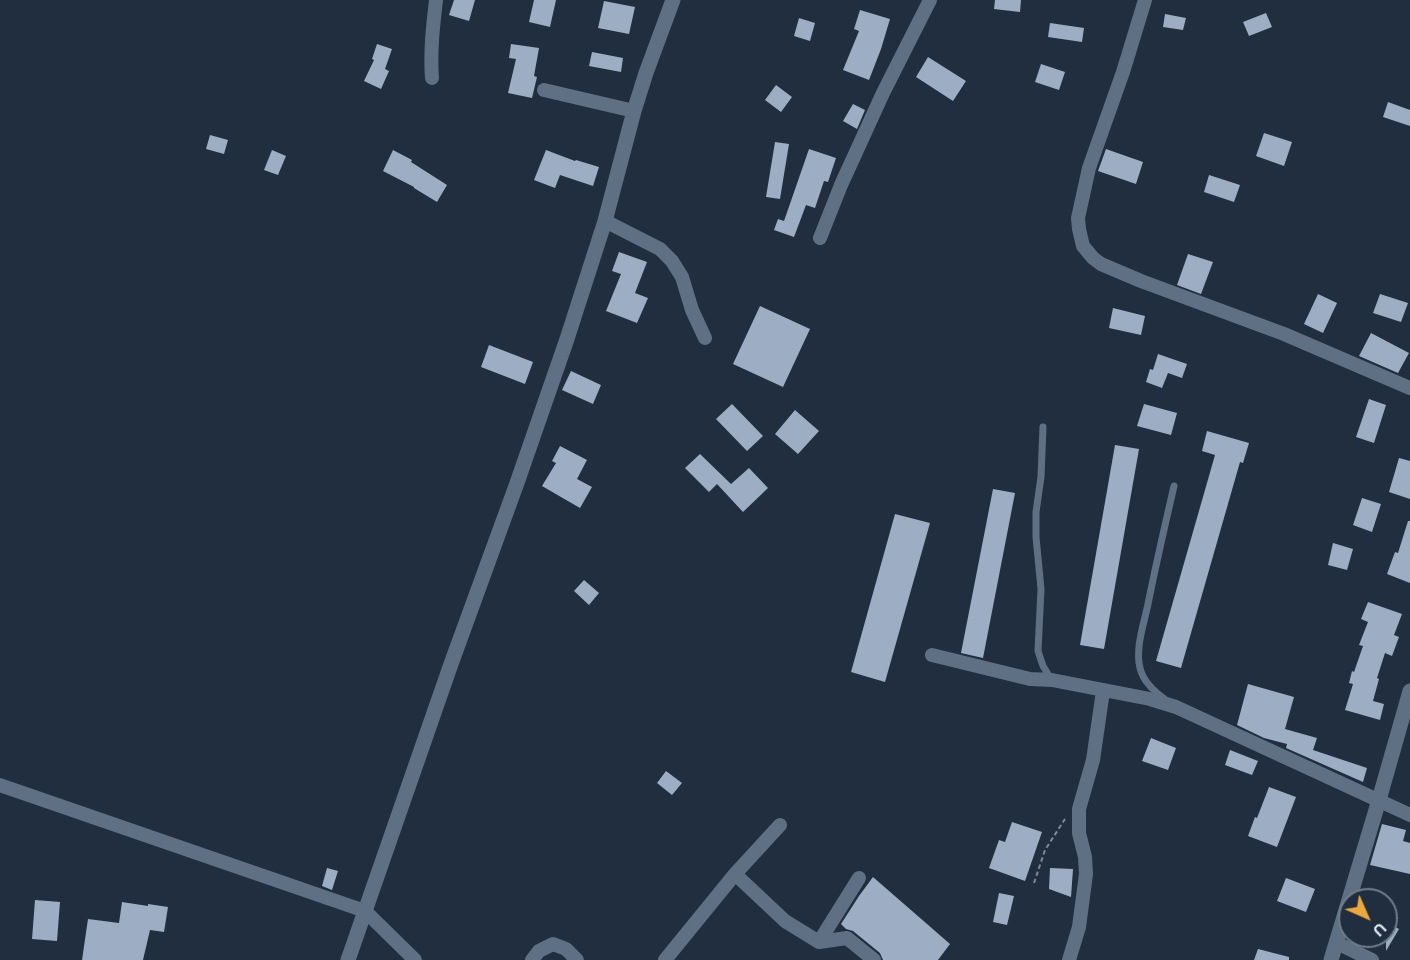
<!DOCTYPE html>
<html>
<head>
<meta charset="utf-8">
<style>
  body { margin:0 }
  #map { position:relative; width:1410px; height:960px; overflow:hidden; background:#202e3f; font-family:Cabin,sans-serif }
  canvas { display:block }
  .north { position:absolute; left:1338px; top:888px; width:60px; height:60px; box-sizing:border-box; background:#202e3f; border:2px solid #707c8b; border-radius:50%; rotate:135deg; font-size:16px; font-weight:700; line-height:24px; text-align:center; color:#e8f1fc }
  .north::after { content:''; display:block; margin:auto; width:21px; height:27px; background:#eda83b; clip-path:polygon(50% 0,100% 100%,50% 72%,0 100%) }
</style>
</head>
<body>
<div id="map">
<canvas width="1410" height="960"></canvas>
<div class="north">U</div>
</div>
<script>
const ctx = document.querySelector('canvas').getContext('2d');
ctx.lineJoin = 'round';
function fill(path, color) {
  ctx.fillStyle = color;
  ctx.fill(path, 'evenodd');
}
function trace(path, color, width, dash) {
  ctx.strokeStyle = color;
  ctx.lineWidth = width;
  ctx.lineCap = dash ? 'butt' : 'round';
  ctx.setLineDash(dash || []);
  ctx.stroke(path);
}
fill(new Path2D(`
  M454,0H475L469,21L449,15Z
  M534,0H556L550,27L529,22Z
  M995,0H1021L1020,12L994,9Z
  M604,1L635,7L629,34L598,28Z
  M860,10L890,19L881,49L869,80L843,70L859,31L854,29Z
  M1266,13L1272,27L1249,36L1243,22Z
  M1165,14L1186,18L1183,30L1163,27Z
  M799,18L815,23L810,41L794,36Z
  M1050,23L1084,28L1082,42L1048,37Z
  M377,44L392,49L385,69L389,71L381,89L364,81L374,60L372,59Z
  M511,44L539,48L534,76L537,77L532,98L508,93L516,59L509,58Z
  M592,52L623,58L621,72L589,66Z
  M928,57L966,81L953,101L916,77Z
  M1041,64L1065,72L1059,90L1035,82Z
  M776,85L792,97L781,112L765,100Z
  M1388,102L1410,110V126L1383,117Z
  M853,104L865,110L857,129L843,121Z
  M1264,133L1292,142L1284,166L1256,156Z
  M210,135L228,140L224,154L206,149Z
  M775,142L789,144L780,199L766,197Z
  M809,149L836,158L828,182L824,181L815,208L806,205L794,237L774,230L778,219L784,221Z
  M1106,149L1143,162L1136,184L1098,171Z
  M272,150L286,156L278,175L264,170Z
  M393,150L412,160L411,162L447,185L437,202L414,188V187L383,171Z
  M546,150L575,161L576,160L599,167L593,186L560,175L555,188L534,180Z
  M1209,175L1240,185L1234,202L1204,192Z
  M619,252L647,262L635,293L648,298L637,323L606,311L621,274L612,271Z
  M1188,254L1213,262L1201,294L1177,285Z
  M1318,294L1337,303L1323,333L1304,324Z
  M1380,294L1408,303L1401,322L1373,313Z
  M760,306L810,329L783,387L733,364Z
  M1113,308L1145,316L1141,335L1109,328Z
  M1371,333L1409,353L1398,373L1359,356Z
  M489,345L533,362L525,384L481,367Z
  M1158,354L1187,364L1182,378L1168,373L1162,388L1146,382L1150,369L1153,370Z
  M571,371L601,385L593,404L562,390Z
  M1369,399L1386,405L1374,443L1356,437Z
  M732,404L763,436L747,451L716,419Z
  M1144,404L1177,413L1171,435L1137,426Z
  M795,410L819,431L798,454L775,434Z
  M1207,431L1249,443L1243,463L1240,462L1181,668L1156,661L1215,455L1202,451Z
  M1115,445L1139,449L1104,649L1080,645Z
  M560,446L587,460L577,479L592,487L580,508L542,486L556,463L552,461Z
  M700,454L731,484L749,468L768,488L743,512L717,484L709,492L685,468Z
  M1399,458L1410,461V499L1389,492Z
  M993,489L1015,493L983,658L961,653Z
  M1362,498L1381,504L1372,532L1353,525Z
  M895,514L930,523L885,682L851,672Z
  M1408,521H1410V583L1387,574L1395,552L1398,553Z
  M1333,543L1353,549L1347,570L1328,565Z
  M584,580L599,593L589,605L574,591Z
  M1368,602L1402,614L1394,635L1399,637L1392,656L1385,653L1377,678L1379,679L1373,701L1384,704L1380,720L1345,710L1353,684L1349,683L1352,671L1354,672L1363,646L1359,645L1368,622L1361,619Z
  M1248,684L1294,697L1285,729L1317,738L1313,750L1367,768L1363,782L1286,748L1287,744L1264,738L1237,725Z
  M1151,738L1176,748L1168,770L1142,761Z
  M1230,750L1258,761L1252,775L1225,765Z
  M666,771L682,783L672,795L657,783Z
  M1269,787L1296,797L1277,847L1248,836L1255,817L1257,818Z
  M1012,822L1042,832L1025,881L989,868L999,840L1005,842Z
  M1382,824L1406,830L1403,841L1410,843V874L1370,865Z
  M327,868L338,871L332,890L322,886Z
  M1050,868L1073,869L1071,897L1049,889Z
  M873,877L950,944L938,960H883L880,953L853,931L846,929L841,924L859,896Z
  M1286,878L1315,889L1306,912L1277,901Z
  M999,893L1014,896L1007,925L993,922Z
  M35,900L60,902L57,941L32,939Z
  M122,902L148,906V904L168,907L164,932L150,930L143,960H82L88,919L119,923Z
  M1386,922L1399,929L1386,951Z
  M1258,949L1289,957V960H1254Z`), '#9daec4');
trace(new Path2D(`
  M1034,883L1045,850L1065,819`), '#7e8998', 2, [4.5, 3]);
trace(new Path2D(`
  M1043,427L1041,477L1036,512V537L1041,589L1038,651L1043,666L1051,679
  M1166,700C1156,693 1143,681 1140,668C1135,648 1144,624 1148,604C1156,564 1165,525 1174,486`), '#607084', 7);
trace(new Path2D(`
  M1145,0L1123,72L1089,168L1078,218L1079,229L1083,246L1093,258L1101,264L1141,281L1284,334L1410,388
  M432,78C430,52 433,26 436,0
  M544,90L634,111
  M605,221L660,249L672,261L682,277L692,310L705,338
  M820,238L841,185L883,93L930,0
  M932,655L1030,679L1052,680L1150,699L1176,707L1410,815
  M0,785L365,911L415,960
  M735,874L780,825
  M819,942L859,878
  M1337,943L1372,960
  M532,960L539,951L553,944L566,949L577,960
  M665,960L735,874L785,921L819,942L847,938L874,960
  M1069,960L1079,927L1086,874L1085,857L1079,833V809L1093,760L1103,691`), '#607084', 14);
trace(new Path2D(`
  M348,960L451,664L517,483L567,339L605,221L634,111L646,73L673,0
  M1331,960L1379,800L1410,691`), '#607084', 15);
</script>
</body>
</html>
